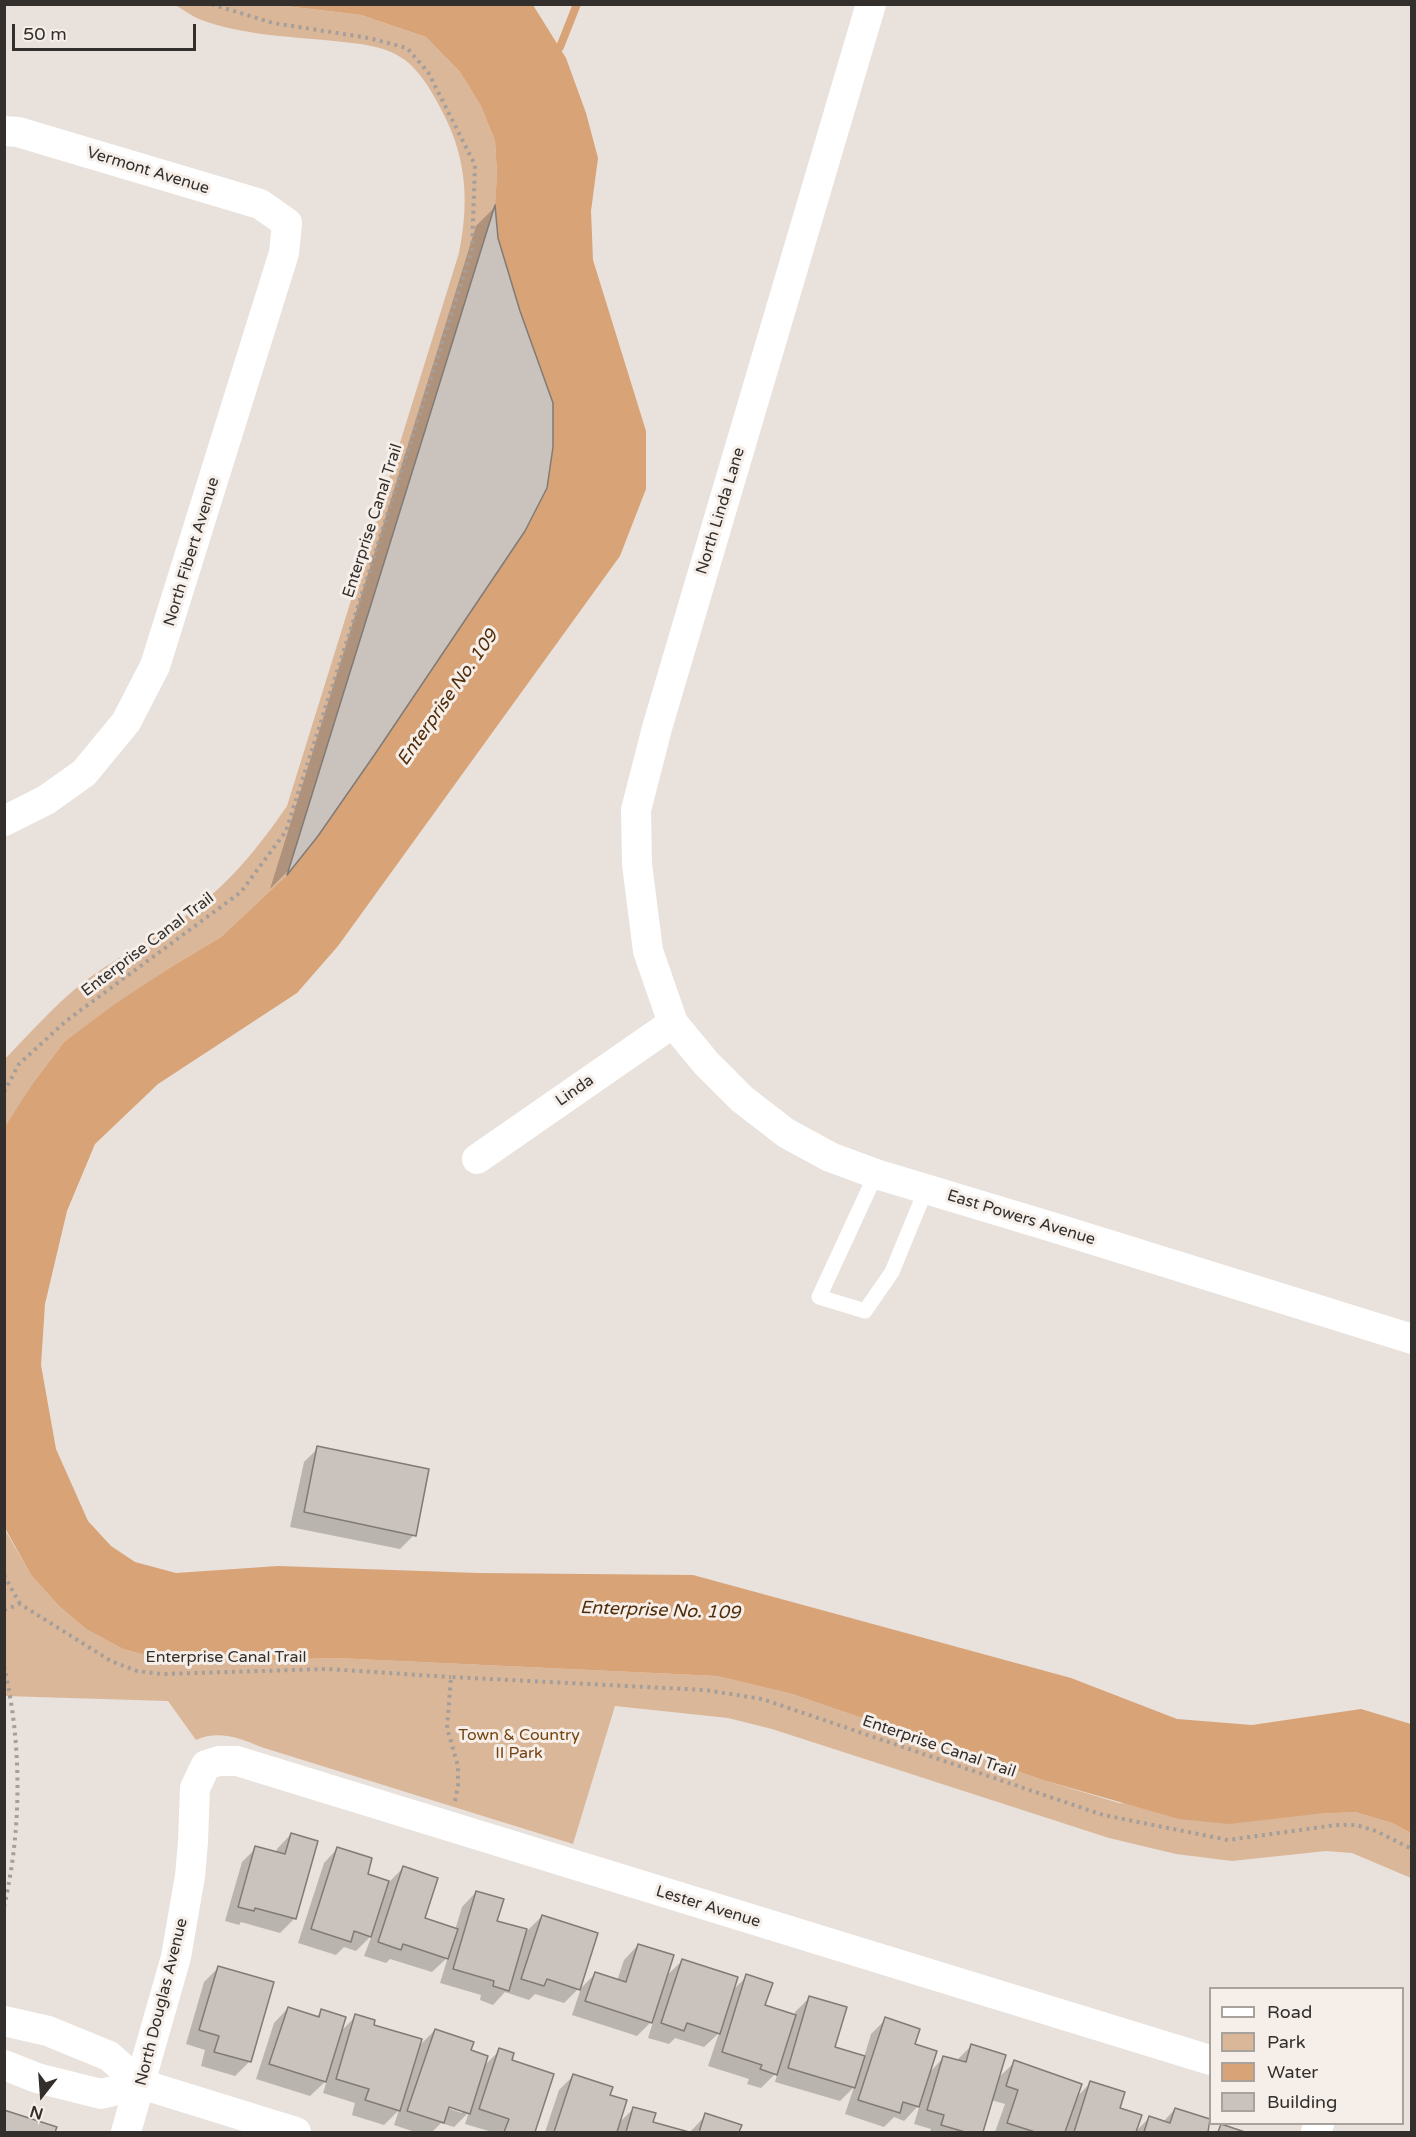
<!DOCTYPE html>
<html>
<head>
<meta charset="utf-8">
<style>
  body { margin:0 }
  #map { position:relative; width:1416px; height:2137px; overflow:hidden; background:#e9e1db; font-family:"Varela Round",sans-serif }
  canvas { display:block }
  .frame { position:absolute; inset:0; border:6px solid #322f2d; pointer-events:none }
  .legend { position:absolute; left:1209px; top:1987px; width:195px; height:138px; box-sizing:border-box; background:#f6eee8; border:2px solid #a8a29d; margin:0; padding:8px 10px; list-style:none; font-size:18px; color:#322f2d }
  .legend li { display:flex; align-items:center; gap:12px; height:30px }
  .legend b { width:30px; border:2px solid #a8a29d }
  .north { position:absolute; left:12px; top:2065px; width:60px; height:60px; -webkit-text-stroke:4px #f6eee8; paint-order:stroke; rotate:197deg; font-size:16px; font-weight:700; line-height:24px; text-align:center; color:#322f2d }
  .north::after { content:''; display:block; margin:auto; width:21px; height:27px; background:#322f2d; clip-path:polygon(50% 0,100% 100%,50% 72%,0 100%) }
  .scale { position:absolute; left:12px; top:24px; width:184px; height:27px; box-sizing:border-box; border:3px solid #322f2d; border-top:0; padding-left:8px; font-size:18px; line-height:21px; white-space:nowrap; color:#322f2d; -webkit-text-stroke:4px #f6eee8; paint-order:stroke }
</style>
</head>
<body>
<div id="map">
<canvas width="1416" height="2137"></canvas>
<div class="frame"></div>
<ul class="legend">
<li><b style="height:8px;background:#fff"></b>Road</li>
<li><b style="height:16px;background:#dbb79a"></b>Park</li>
<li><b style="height:16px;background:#d8a377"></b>Water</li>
<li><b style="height:16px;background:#cac2bc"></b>Building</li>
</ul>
<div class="north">N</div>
<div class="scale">50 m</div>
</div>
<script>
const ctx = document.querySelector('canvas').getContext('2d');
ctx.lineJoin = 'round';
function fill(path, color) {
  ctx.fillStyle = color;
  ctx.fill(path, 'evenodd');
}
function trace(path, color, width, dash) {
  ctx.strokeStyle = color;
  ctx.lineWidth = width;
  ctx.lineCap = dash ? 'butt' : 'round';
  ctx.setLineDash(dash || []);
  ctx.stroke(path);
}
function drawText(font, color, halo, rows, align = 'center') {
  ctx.font = font + ' "Varela Round",sans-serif';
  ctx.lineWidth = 6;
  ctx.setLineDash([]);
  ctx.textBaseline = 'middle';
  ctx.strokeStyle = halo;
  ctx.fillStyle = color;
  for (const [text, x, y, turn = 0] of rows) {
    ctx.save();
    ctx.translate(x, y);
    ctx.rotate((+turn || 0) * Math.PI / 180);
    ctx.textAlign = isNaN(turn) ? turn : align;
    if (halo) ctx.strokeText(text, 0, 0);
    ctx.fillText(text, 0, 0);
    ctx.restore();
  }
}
fill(new Path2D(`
  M175,5H278L361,15L426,37L460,72L481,106L495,141L497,173L495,205L287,875L221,937L171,967L64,1042L33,1083L5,1129V1059C29,1034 53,1007 80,985C113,959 151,941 184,917C228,885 256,851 287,806L459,253C469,204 467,160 444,115C433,93 419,67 397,55C382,46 360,44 343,42C294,36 246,37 199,19C191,16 183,9 175,5Z
  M4,1528L31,1575L59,1606L86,1629L123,1649L156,1658L211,1662L336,1658L717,1676L792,1694L1043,1780L1119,1803L1316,1814L1355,1812L1392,1823L1411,1833V1878L1352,1853L1326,1851L1232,1861L1176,1854L1109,1838L772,1729L728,1718L615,1706L573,1844L261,1747C239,1738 219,1730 196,1740L168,1701L5,1696Z`), '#dbb79a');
fill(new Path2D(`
  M278,5H533L566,58L586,113L598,158L591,211L593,260L646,431V489L620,556L338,946L297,993L158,1084L95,1144L67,1211L45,1304L41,1365L56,1449L88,1521L111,1546L135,1562L176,1573L278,1566L478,1573L693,1575L1071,1678L1177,1719L1252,1725L1361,1709L1411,1724V1833L1392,1823L1355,1812L1316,1814L1229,1824L1179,1819L1043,1780L792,1694L717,1676L336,1658L211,1662L156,1658L123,1649L86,1629L59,1606L31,1575L5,1528L4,1129L6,1125L33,1083L64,1042L115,1004L171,967L221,937L287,875L318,836L525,531L547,488L553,447L520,311L498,238L495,205L497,173L495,141L481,106L460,72L426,37L361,15Z`), '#d8a377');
fill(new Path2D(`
  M494,208L497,238L317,835L286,873L270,889L476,226Z
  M318,1448L414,1535L400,1549L290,1527L304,1462Z
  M291,1834L295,1918L280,1933L241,1922L239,1925L225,1921L242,1862L256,1848L276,1853L277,1849Z
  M338,1848L366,1875L389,1882L403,1868L423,1919L455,1930L462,1907L476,1892L496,1922L527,1931L542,1916L578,1989L564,2003L535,1994L529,2000L505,1992L493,2005L480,2000L481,1995L440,1983L448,1957L432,1972L390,1959L386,1963L364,1956L372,1935L356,1951L344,1947L336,1955L298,1943L324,1863Z
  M638,1945L665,1977L682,1961L732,1991L747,1976L763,2006L794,2016L795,2012L810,1997L833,2048L864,2057L871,2034L886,2019L913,2045L929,2073L944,2057L957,2060L971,2046L997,2079L1015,2062L1076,2098L1090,2083L1118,2109L1140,2116L1135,2132L1149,2118L1163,2122L1175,2109L1210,2121L1206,2132H995L1005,2104L991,2100L981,2132H930L931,2129L914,2124L920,2104L904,2121L894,2117L884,2127L845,2114L854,2087L840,2101L775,2082L778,2071L761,2088L747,2084L749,2079L708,2066L719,2033L704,2047L675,2038L669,2044L648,2038L654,2019L637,2036L572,2015L581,1988L595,1974L617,1981L624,1960Z
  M218,1968L272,1983L249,2062L235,2076L201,2066L205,2050L186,2044L204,1982Z
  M288,2008L316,2017L322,2011L341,2031L356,2016L372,2026L418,2047L435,2030L469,2051L484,2066L500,2050L510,2061L553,2075L533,2132H492L465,2124L469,2112L454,2127L441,2123L432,2132H415L394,2125L399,2110L384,2125L352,2115L355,2103L323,2093L327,2080L310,2096L256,2079L274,2023ZM442,2103L462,2110V2113L441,2106Z
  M573,2076L609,2096L618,2124L634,2108L652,2123L683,2132H545L559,2090Z
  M4,2112L55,2128L54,2132H4Z
  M706,2115L740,2126L737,2132H701L702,2130H698V2132H690Z`), '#0003');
trace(new Path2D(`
  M553,53L560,47L577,4`), '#d8a377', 8);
const building = new Path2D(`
  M495,205L498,238L520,311L553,403V447L547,488L525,531L375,754L318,836L287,875Z
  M317,1446L429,1469L416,1536L304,1512Z
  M291,1833L318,1841L296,1919L255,1908L254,1911L238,1907L255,1846L285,1854Z
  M337,1847L372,1858L368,1874L389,1881L371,1937L354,1931L351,1942L311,1929Z
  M403,1866L438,1878L425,1918L458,1929L448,1959L403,1944L401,1950L378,1942Z
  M476,1891L504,1899L497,1921L527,1929L509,1991L493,1986L494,1981L453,1969Z
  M542,1915L598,1933L580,1990L547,1979L544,1986L521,1979Z
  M638,1944L674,1955L652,2023L585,2001L595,1972L626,1982Z
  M682,1959L738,1977L720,2034L687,2023L684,2031L661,2023Z
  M218,1966L274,1982L251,2062L214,2052L219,2036L199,2030Z
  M746,1974L773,1983L765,2005L796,2015L777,2075L760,2069L762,2065L722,2052Z
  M809,1996L847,2007L835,2047L865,2056L855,2088L788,2068Z
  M288,2007L319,2017L321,2009L346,2017L326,2082L269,2064Z
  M355,2014L375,2020L374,2025L422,2039L400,2111L365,2100L369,2089L336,2079Z
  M885,2017L920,2029L915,2044L937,2051L919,2107L903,2102L900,2113L858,2100Z
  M435,2029L474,2042L471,2050L488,2056L470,2114L449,2107L444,2123L407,2111Z
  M971,2044L1006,2055L983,2132H965L941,2125L944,2115L927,2110L943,2056L966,2062Z
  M499,2048L514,2053L512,2060L554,2074L535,2132H504L509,2119L479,2109Z
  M1014,2060L1082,2084L1065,2132H1035L1007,2123L1018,2090L1006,2086Z
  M573,2074L613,2087L610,2095L627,2100L617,2132H554Z
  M1090,2081L1125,2092L1120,2108L1142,2115L1136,2132H1074Z
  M633,2107L656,2113L653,2122L689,2132H626Z
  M1175,2108L1210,2119L1208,2132H1144L1149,2116L1170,2123Z
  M4,2110L57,2127L55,2132H4Z
  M705,2113L742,2125L739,2132H699Z
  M1221,2124L1245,2132H1218Z`);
fill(building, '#cac2bc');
trace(building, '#817a75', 1.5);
trace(new Path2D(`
  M4,1092L19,1064L66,1021L241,892L286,831L472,250L475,165L428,72L407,48L369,38L273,23L211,4
  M4,1575L20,1604
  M4,1610L20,1604L111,1661L137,1671L162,1674L327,1669L451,1677
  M4,1666C22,1744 22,1828 4,1907
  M455,1801L458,1786V1766L447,1728L451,1677L705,1690L762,1699L1103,1815L1228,1840L1336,1825H1356L1376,1831L1412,1849`), '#a59f9b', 4, [3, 4.5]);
trace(new Path2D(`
  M876,1174L819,1297L865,1311L892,1272L926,1189`), '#fff', 15);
trace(new Path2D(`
  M871,4L657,728L636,810L637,864L648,951L673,1023L706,1063L742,1099L786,1133L830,1157L876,1174L1052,1227L1412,1339
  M4,131L18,132L260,204L287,223L284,253L155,666L126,722L84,773L46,800L4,821
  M477,1159L673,1023
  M4,2021L48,2031L109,2056L141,2084L296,2132
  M4,2065L37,2078L101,2094L141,2084
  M126,2132L176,1957L190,1876L193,1842L195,1788L206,1765L219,1761H237L1210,2060
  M1316,2132L1319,2124`), '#fff', 30);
drawText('16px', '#322f2d', '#f6eee8', [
  ["Vermont Avenue",148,171,17],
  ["North Linda Lane",721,511,-73],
  ["Enterprise Canal Trail",373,521,-72],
  ["North Fibert Avenue",192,552,-73],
  ["Enterprise Canal Trail",148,945,-37],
  ["Linda",575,1091,-35],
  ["East Powers Avenue",1021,1218,17],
  ["Enterprise Canal Trail",226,1658],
  ["Enterprise Canal Trail",939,1747,19],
  ["Lester Avenue",708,1907,17],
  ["North Douglas Avenue",162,2002,-76]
]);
drawText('16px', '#75430f', '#f6eee8', [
  ["Town & Country",519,1736],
  ["II Park",519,1754]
]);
drawText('italic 18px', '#512d0a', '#f6eee8', [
  ["Enterprise No. 109",448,698,-55],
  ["Enterprise No. 109",660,1611,2]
]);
</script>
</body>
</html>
